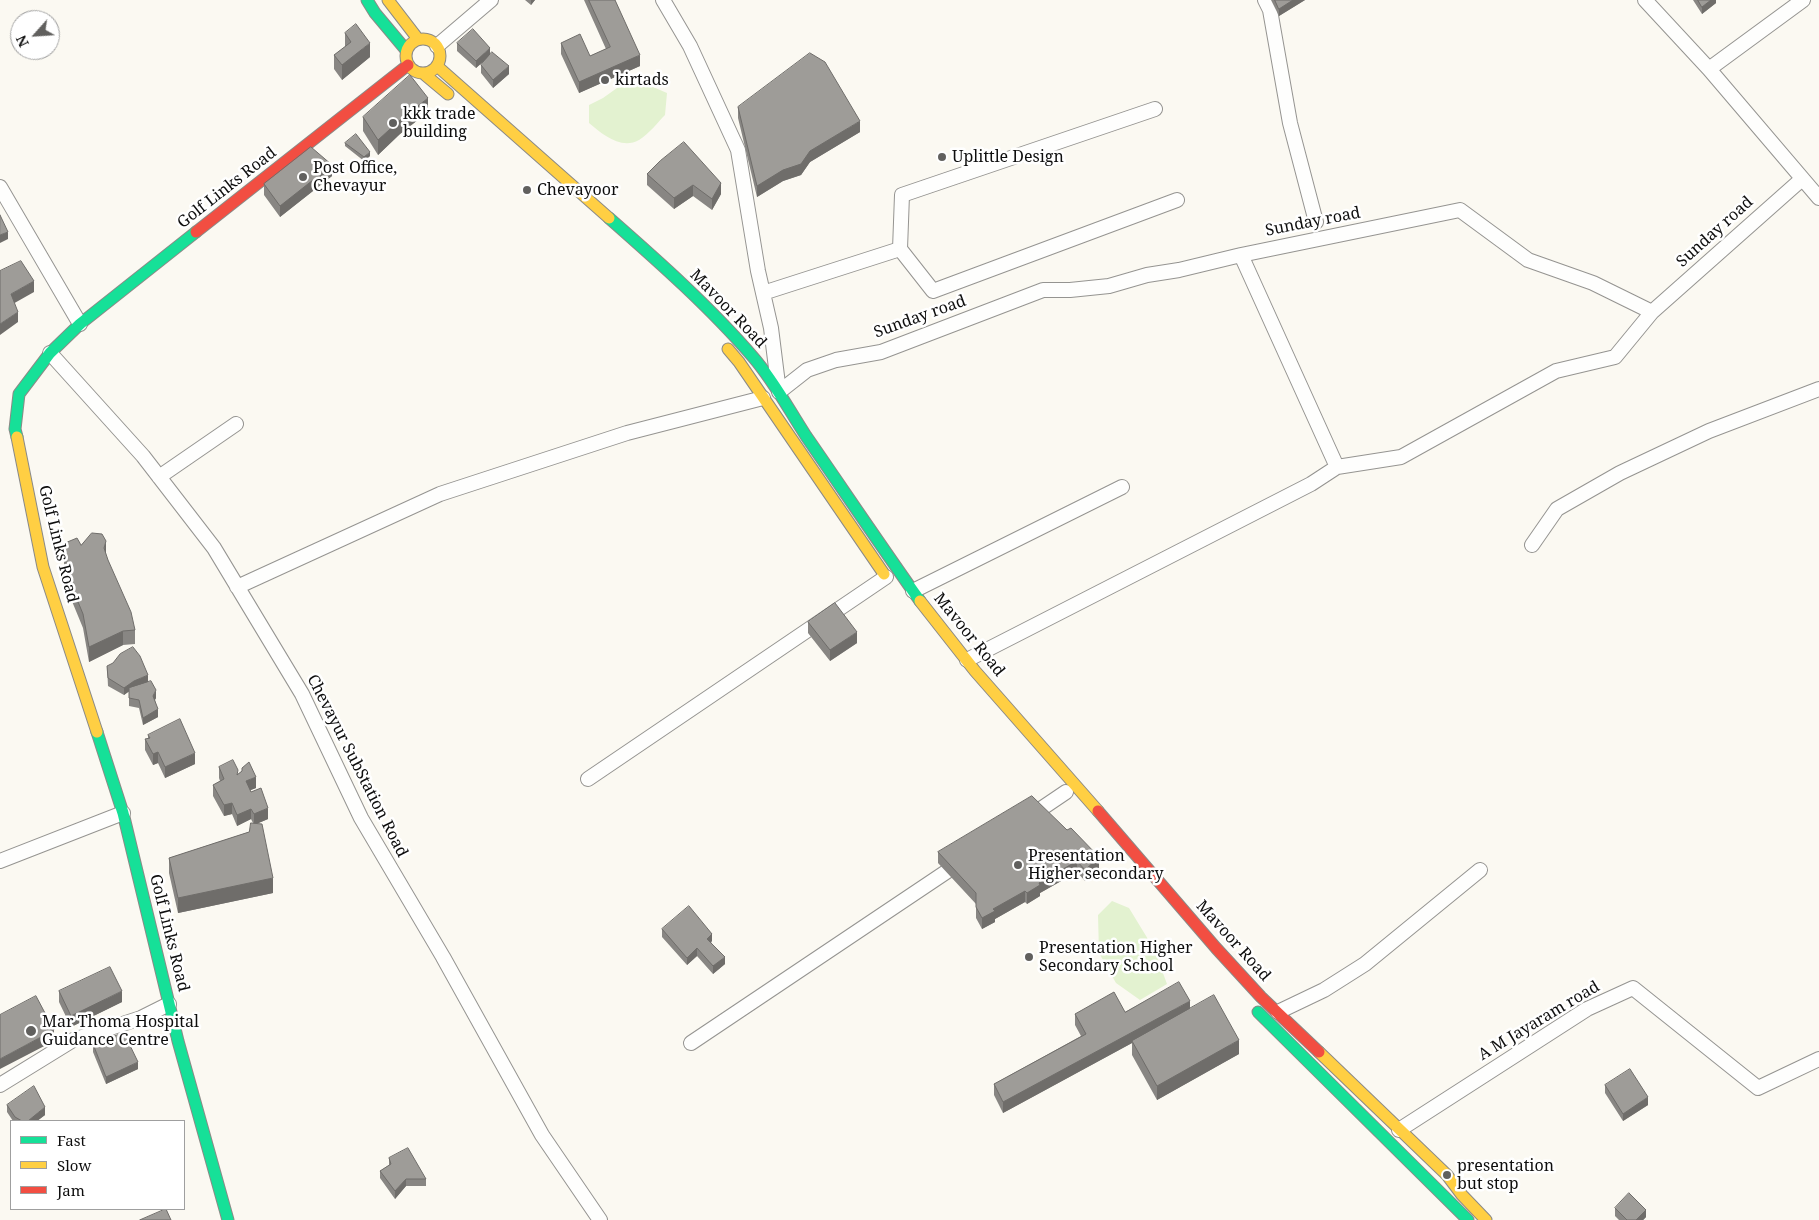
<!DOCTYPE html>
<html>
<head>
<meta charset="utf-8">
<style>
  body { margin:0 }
  #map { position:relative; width:1819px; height:1220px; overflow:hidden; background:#fbf9f2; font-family:"Noto Serif",serif }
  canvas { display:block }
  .legend { position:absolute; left:10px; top:1120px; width:175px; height:90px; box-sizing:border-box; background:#fff; border:1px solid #9f9f9f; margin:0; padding:6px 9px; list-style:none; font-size:15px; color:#0e0e0e }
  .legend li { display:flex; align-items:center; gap:10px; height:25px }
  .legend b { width:25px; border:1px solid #9f9f9f }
  .north { position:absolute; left:10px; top:10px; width:50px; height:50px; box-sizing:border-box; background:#fff; border:1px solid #9f9f9f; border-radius:50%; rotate:244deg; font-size:14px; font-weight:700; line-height:20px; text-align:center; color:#0e0e0e }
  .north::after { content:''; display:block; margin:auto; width:18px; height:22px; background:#61605e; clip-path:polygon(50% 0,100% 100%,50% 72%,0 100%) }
</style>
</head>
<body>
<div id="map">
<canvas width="1819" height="1220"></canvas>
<ul class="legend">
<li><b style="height:6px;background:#16e098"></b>Fast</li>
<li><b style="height:6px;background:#ffcf43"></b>Slow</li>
<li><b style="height:6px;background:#f24e42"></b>Jam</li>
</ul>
<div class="north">N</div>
</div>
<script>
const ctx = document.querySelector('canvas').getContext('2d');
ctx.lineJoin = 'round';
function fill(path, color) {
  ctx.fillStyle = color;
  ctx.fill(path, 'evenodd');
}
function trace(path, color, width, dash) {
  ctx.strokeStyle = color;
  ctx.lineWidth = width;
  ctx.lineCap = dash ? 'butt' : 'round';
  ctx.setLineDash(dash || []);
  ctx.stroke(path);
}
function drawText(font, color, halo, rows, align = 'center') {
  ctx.font = font + ' "Noto Serif",serif';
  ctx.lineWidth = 5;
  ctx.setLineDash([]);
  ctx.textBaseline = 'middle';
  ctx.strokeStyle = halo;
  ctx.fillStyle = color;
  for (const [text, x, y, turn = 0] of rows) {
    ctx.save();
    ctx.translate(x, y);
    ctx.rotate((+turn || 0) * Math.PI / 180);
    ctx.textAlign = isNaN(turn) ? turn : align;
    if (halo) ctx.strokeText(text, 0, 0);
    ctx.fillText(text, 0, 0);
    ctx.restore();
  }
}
fill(new Path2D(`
  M637,84L653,87L667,93L665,115C658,122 649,134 639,140C621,150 602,134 589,123V105L603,98L617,88Z
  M1112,901L1129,908L1154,949L1167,984L1140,1000L1116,983L1099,953L1098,915Z`), '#e3f2d0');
const street = new Path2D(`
  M663,0L690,46L738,150L758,271L771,328L779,392L807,370L836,360L881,352L1043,290H1070L1109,286L1147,275L1179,270L1241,255L1460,210L1528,260L1593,283L1652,312L1802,179
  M1265,0L1270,10L1290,123L1316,222
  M1645,0L1709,69L1819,198
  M437,46L491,0
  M1709,69L1803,0
  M0,187L80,324
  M900,249L933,291L1177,200
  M763,293L900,249L902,195L1155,109
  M50,353L143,456L214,548L302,694L361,818L443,957L542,1135L600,1220
  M1337,467L1401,457L1556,371L1615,357L1652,312
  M159,477L236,424
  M1532,545L1557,509L1620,473L1709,431L1819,389
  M237,587L440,494L627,433L763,398
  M913,591L1122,487
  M967,660L1311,484L1337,467L1241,255
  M588,779L886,577
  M1029,817L1066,792
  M0,861L123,813
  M1278,1012L1324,990L1365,964L1480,870
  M691,1043L961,862
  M0,1085L73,1040L141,1018L169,1004
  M1399,1130L1587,1009L1633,988L1758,1088L1819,1059`);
const fast = new Path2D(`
  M367,0L375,13L406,50
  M609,218C658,261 711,308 753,357C774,381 789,410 806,436C844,491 881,546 920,601
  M17,437L15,429L19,394L50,353L80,324L196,232
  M97,732L123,813L178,1041L228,1220
  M1258,1012L1468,1220`);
const slow = new Path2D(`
  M388,0L418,39
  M406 56a17 17 0 1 1 34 0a17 17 0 1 1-34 0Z
  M437,66L609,218
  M424,74L448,94
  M728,349L739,362L884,574
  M17,437L43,567L97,732
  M920,601L975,671L1098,811
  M1319,1052L1447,1175L1462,1195L1486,1220`);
const jam = new Path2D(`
  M196,232L408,65
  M1098,811L1216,948L1261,997L1319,1052`);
trace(street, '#959491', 16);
trace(fast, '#8b8a87', 13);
trace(slow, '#8b8a87', 13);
trace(jam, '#8b8a87', 13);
trace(street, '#fefefd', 14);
trace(fast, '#16e098', 11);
trace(slow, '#ffcf43', 11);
trace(jam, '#f24e42', 11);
fill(new Path2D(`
  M525,0H535L531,5Z
  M584,0H615L640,66L579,93L561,54V43L590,56L606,49Z
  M1271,0H1305L1279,16Z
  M1693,0H1716V3L1702,14Z
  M345,33L370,57L342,80L334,69V55L345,47Z
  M457,43L490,55L509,74L493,88L481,73V65L490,56L476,68L457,51Z
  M738,107L860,132L810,162L801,175L783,181L757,197L738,118Z
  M428,112L400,134L378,155L363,131V117Z
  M345,143L370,156L364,161L345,146Z
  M647,174L721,183V194L712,210L693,196L674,209L647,185Z
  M332,176L280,217L264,195V184Z
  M64,556H106L135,630V644L123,645L89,662L83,628L69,594L68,583L64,571Z
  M808,622L857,643L830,661L808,633Z
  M107,666L148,682L156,698L155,700L158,717L143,725L139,708L129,706V691L124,695L108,686Z
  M148,735L195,764L165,778L158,763L153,765L145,750V739H148Z
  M219,767L238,774L242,771V768L256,788L250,790L268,819L256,824L273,893L178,913L169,873V858L249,832L253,823L251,819L237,826L232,814L224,816L213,796V785L220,781L219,778Z
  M1032,796L1099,868L1085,881L1077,872L1040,893V896L1027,904L1025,902L995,919V922L982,929L976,918V904L938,863V852Z
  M662,929L712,941L711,942L725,964L713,974L697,956L687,965L662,937Z
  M59,991L122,1002L71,1027L59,1002Z
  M1190,1009L1239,1054L1157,1100L1132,1055V1043L1003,1113L994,1095V1084L1081,1036L1075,1025V1014Z
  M93,1044L138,1069L106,1084L93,1052Z
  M1605,1085L1648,1105L1623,1121L1605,1093Z
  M7,1105L45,1115L37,1121H13L7,1112Z
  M389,1158L426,1179V1186H406L395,1199L380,1178V1171L389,1165Z
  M1615,1208L1646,1217L1643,1220H1619L1615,1216Z`), '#888683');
fill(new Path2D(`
  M531,0H535L531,5Z
  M1293,0H1305L1279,16V9Z
  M1711,0H1716V3L1702,14V7Z
  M370,43V57L342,80V65Z
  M490,48V55L476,68V61Z
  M640,55V66L579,93V82Z
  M509,66V74L493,88V80Z
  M428,98V112L400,134L378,155V140L400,120Z
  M860,121V132L810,162L801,175L783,181L757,197V186L810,151Z
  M370,152V156L364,161V157Z
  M332,165V176L280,217V206Z
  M721,183V194L712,210V199Z
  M693,185V196L674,209V198Z
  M8,232V239L0,243V235Z
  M34,281V292L11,305V294Z
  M18,312V322L0,335V324Z
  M106,541V556L104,548Z
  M123,631V645L89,662V647Z
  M857,632V643L830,661V650Z
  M148,675V682L134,688L124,695V688L134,681Z
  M156,690V698L153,703V696Z
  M158,709V717L143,725V718Z
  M158,752V763L153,765V754Z
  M195,753V764L165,778V767Z
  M256,777V788L246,792V781Z
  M232,803V814L224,816V805Z
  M268,808V819L254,825V814Z
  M251,809V819L237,826V815Z
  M1099,857V868L1085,881V870Z
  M1077,861V872L1040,893V896L1027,904V893L1039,883Z
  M273,878V893L178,913V898Z
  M1025,891V902L995,919V922L982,929V918L993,909Z
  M712,934V941L707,946V939Z
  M697,948V956L687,965V958Z
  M725,957V964L713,974V966Z
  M122,991V1002L71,1027V1016Z
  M1190,1001V1012L1132,1041V1043L1003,1113V1102Z
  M54,1030V1041L0,1069V1059Z
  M1239,1040V1054L1157,1100V1086Z
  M138,1062V1069L106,1084V1077Z
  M1648,1097V1105L1623,1121V1114Z
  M45,1107V1115L37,1121H28Z
  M406,1179V1186L395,1199V1191Z
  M1646,1210V1217L1643,1220H1636Z`), '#6f6d6a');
const building = new Path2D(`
  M589,0H615L640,55L579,82L561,43L580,34L590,56L610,47Z
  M1275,0H1293L1279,9Z
  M1698,0H1711L1702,7Z
  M356,24L370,43L342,65L334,55L351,42L345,33Z
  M473,29L490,48L476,61L457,43Z
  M492,52L509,66L493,80L481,65Z
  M810,53L825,62L860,121L810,151L801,164L783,170L757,186L738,107Z
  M410,75L428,98L400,120L378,140L363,117Z
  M356,134L370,152L364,157L345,143Z
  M684,142L721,183L712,199L693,185L674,198L647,174L660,161Z
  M311,147L332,165L280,206L264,184Z
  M0,215L8,232L0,235Z
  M21,261L34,281L11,294L18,312L0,324V271Z
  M92,533L102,534L106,541L104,548L108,560L131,612L135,630L123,631L89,647L83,614L69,580L68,569L64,556L65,543L77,538L81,545Z
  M835,603L857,632L830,650L808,622Z
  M133,647L140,656L148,675L134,681L124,688L108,678L107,666L113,663L120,654Z
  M151,681L156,690L153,696L158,709L143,718L139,700L129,698V688Z
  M180,719L195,753L165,767L158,752L153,754L145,739L150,738L148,735Z
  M233,760L238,770L237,775L242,771V768L249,762L256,777L246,781L251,792L261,788L268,808L254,814L251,809L237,815L232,803L224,805L213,785L224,779L219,767Z
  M1032,796L1067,830L1071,828L1099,857L1085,870L1077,861L1039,883L1040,885L1027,893L1025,891L993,909L995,911L982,918L976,907V893L938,852Z
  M251,823L262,824L273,878L178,898L169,858L249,832Z
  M689,906L712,934L707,939L725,957L713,966L697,948L687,958L662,929Z
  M110,967L122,991L71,1016L59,991Z
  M1179,982L1190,1001L1003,1102L994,1084L1086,1034L1075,1014L1114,992L1125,1012Z
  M1214,995L1239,1040L1157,1086L1132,1041Z
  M36,996L54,1030L0,1059V1015Z
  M124,1033L138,1062L106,1077L93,1044Z
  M1630,1069L1648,1097L1623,1114L1605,1085Z
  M34,1086L45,1107L28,1121H22L15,1117L7,1105Z
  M408,1148L426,1179H406L395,1191L380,1171L391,1164L389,1158Z
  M1629,1193L1646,1210L1636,1220H1627L1615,1208Z
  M166,1209L171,1220H140Z`);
fill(building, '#9e9c98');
trace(building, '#6f6d6a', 1);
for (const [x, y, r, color] of [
  [605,80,5,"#61605e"],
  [393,123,5,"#61605e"],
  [942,157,5,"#61605e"],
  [303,177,5,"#61605e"],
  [527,190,5,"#61605e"],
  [1018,865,5,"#61605e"],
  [1029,957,5,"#61605e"],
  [31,1031,6,"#61605e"],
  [1447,1175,5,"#61605e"]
]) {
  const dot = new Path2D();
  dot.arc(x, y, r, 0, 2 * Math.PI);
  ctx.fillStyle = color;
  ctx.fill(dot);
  trace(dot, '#fff', 2);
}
drawText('16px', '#0e0e0e', '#fff', [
  ["kirtads",615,80],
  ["kkk trade",403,114],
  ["building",403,132],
  ["Uplittle Design",952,157],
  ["Post Office,",313,168],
  ["Chevayur",313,186],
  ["Chevayoor",537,190],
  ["Presentation",1028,856],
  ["Higher secondary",1028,874],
  ["Presentation Higher",1039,948],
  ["Secondary School",1039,966],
  ["Mar Thoma Hospital",42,1022],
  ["Guidance Centre",42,1040],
  ["presentation",1457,1166],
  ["but stop",1457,1184]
], 'left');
drawText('16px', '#0e0e0e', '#fff', [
  ["Golf Links Road",227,188,-38],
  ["Sunday road",1313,222,-11],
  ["Sunday road",1715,232,-42],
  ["Mavoor Road",728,309,46],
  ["Sunday road",920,317,-20],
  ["Golf Links Road",58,544,76],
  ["Mavoor Road",969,635,51],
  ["Chevayur SubStation Road",357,766,63],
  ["Golf Links Road",169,933,76],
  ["Mavoor Road",1233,941,48],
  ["A M Jayaram road",1539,1021,-31]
]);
</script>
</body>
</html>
